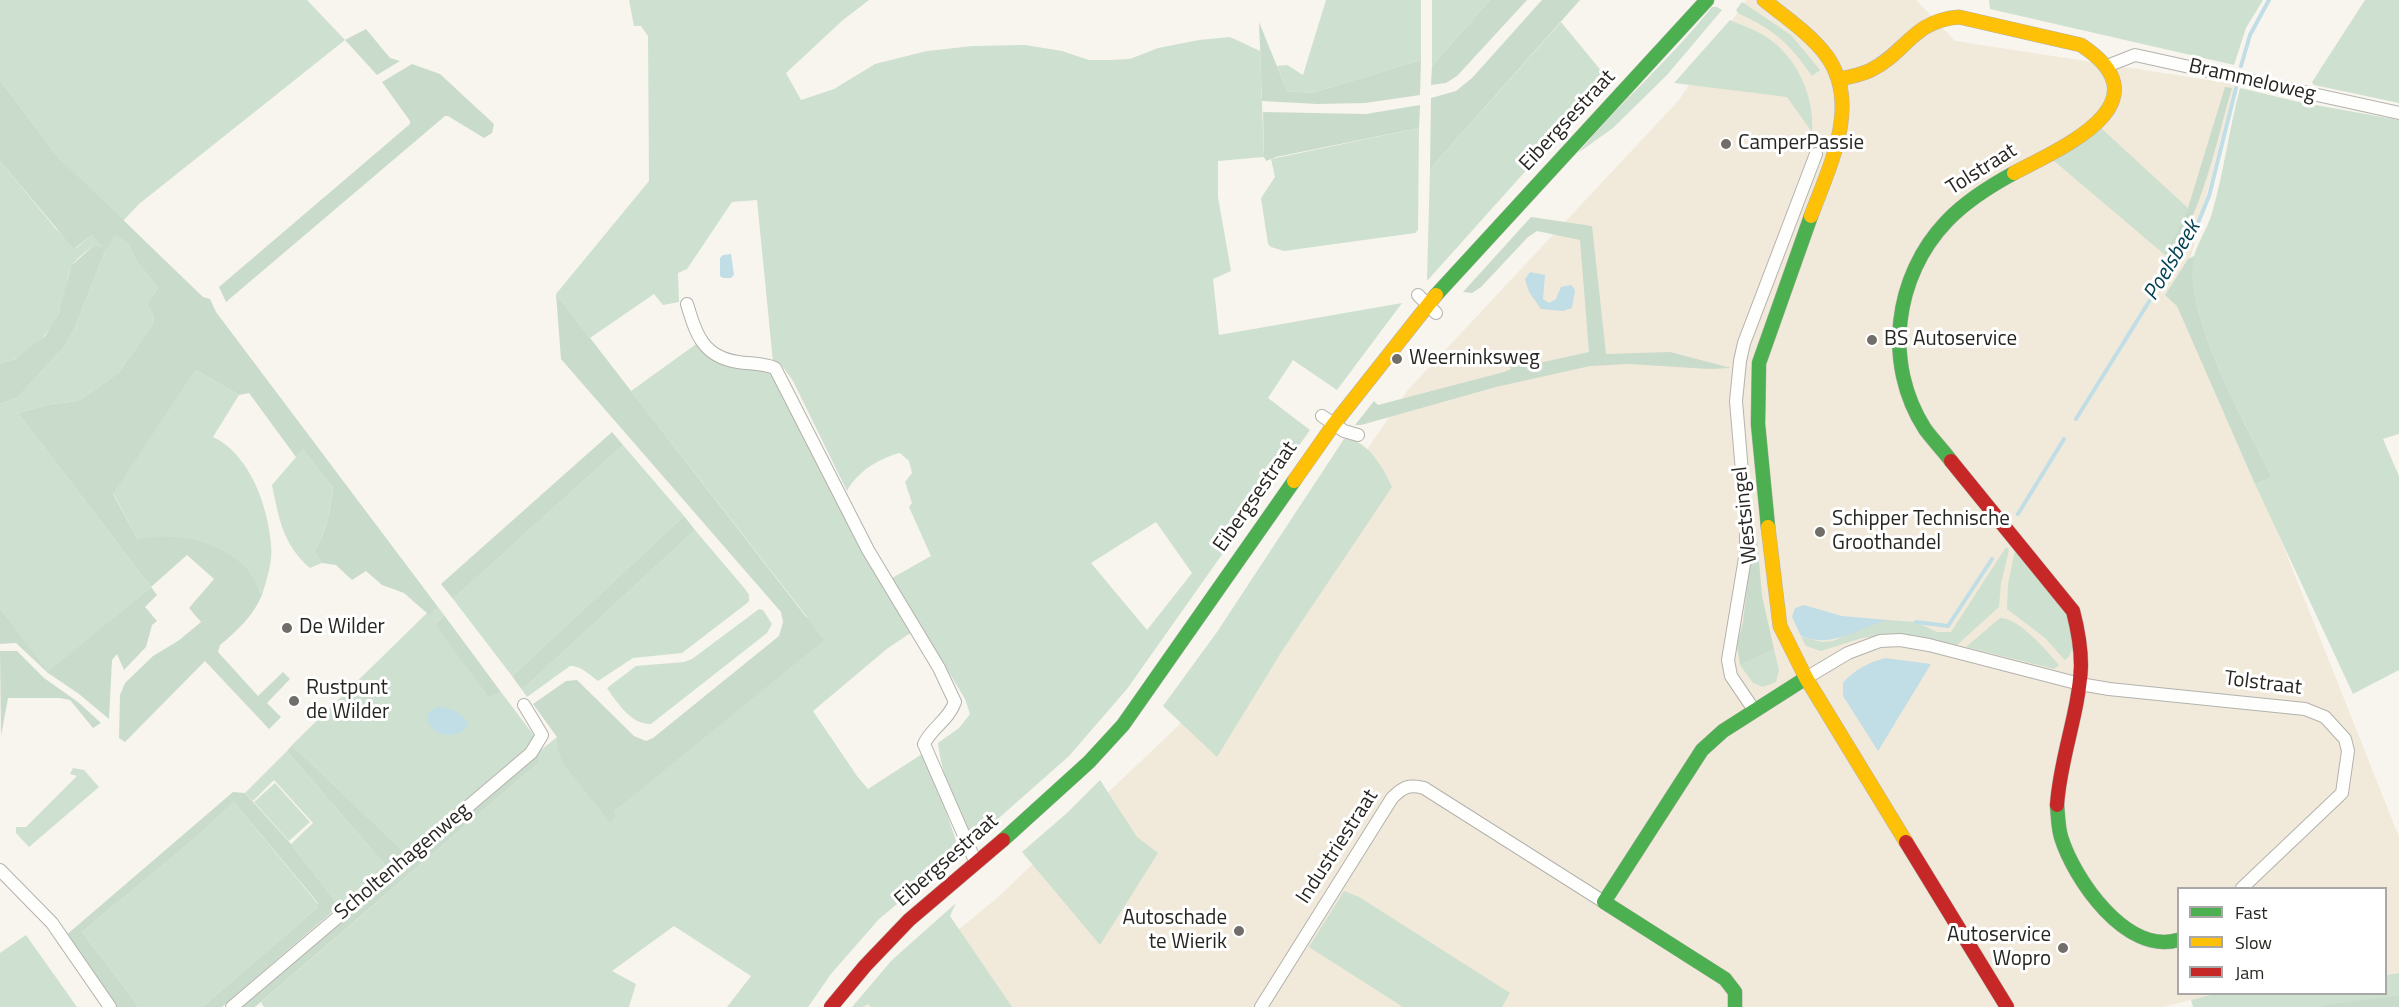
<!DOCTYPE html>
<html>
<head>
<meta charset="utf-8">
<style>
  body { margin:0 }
  #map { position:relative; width:2399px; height:1007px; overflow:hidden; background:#f8f5ee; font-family:"Titillium Web",sans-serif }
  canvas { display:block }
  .legend { position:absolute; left:2177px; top:887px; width:210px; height:108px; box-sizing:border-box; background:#fff; border:2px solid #a9a8a6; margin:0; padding:8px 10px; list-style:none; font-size:18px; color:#282621 }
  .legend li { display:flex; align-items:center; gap:12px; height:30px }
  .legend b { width:30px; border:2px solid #a9a8a6 }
</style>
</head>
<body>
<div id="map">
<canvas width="2399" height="1007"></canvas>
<ul class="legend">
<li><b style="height:8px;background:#4caf50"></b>Fast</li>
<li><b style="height:8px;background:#ffc107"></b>Slow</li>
<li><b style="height:8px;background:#c62828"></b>Jam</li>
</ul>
</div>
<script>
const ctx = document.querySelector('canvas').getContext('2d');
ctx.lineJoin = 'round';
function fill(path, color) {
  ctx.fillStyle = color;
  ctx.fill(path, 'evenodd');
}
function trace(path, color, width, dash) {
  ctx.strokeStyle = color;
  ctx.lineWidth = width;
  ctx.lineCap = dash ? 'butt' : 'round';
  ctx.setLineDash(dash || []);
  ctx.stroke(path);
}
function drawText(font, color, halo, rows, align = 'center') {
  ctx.font = font + ' "Titillium Web",sans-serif';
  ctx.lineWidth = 6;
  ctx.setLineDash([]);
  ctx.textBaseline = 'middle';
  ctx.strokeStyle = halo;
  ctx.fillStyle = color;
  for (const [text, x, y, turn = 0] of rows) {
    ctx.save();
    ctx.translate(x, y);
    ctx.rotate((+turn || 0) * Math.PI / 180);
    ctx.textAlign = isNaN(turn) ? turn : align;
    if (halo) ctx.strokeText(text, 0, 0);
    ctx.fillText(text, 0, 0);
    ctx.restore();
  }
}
fill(new Path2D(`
  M1746,0H1916L1955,41L2235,84L2182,291L2399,837V973L2386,975V888H2178V994H2214L2163,1007H863L996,899L1179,725L1407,391L1679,100Z`), '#f1eadb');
fill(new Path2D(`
  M0,0H307L345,40L139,204L123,221L59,158L0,80Z
  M629,0H869L843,20L786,73L801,100L834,89L875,64L927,51L973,46L1025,45L1062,51L1089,60H1109L1130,59L1158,48L1199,40L1230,37L1260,51L1264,157L1218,161V197L1231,271L1213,279L1219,335L1402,303L1337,390L1293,360L1268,398L1310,430L1127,689L1069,756L974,840C956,812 942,776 938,743L959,728L970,714L965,699L892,578L931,556L909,507L912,503L905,482L912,473L909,461L900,453C879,458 857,472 847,491L793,381L780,363L773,362L757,200L732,202L687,269L678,273L679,302L663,305L654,294L590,338L556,294L649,181L648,36L641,26H634ZM1156,522L1192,573L1147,630L1091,563Z
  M1326,0H1421V60L1312,93L1287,91L1277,66L1287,65L1303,75Z
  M1432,0H1490L1432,66Z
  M1989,0H2263L2246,28L2234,65L1990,9Z
  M2365,0H2399V103L2314,85L2312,82Z
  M1742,2L1791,35L1820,70L1812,76C1787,41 1777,32 1738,13L1736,10Z
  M1712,7H1717L1722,10L1667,75L1613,128L1578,153C1620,102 1671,59 1712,7Z
  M1730,20C1743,26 1757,30 1768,38C1797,58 1815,97 1812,132L1787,97L1674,83Z
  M1561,22L1608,79L1427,281L1430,169Z
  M2240,88L2299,102L2399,120V434L2383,439L2399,476V670L2353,694L2255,484L2272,477C2244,420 2193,332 2192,269C2192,250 2207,231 2212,213C2224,172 2229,129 2240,88Z
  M1419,128L1418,230L1415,233L1284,251L1271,247L1268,244L1261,198L1275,177L1271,159Z
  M2101,128L2188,208L2165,255L2053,160Z
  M0,161L56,229L76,248L92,235H116L128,243L135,259L158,288L147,304L154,317L152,326L118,373L79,401L51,404L18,413L151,587L48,673L0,608V404L18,397L64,347L73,332L106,249L94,245C87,251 78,257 73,264C67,272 67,286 65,296C56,328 33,356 0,364Z
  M699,342L715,362L770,371L912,632L888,648L813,711L857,776L868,789L922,754L932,771L960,852L879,919L831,974L808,1007H727L751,976L674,926L612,971L636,984L629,1007H264L261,1002L537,764L536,754L557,737V747L614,812L807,617L631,391Z
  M196,370L239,395L213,437C250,454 268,507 271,544C273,561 267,579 262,595L250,572L138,540L113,493Z
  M1344,439C1367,438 1384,469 1392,487L1282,651L1217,757L1163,706L1217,632Z
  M623,445L684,516L512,676L453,599Z
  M303,449L333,488C330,511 327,531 314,551L322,563L310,568C283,545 279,519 272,485Z
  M695,530L745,589L749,595V601L746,604L682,653L633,658L598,681C590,675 580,665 570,666L527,697L522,690Z
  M2006,547L2009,550L2001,583L1999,607L1957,645L1897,634L1862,638L1821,651L1806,646L1801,637L1822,642L1833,641L1867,626L1888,620L1916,622L1937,632H1951Z
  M2015,550C2032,572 2054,594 2068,617C2074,629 2076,653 2065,660L2045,638L2007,609L2008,584Z
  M438,607L444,615L436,623L437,626L489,698L501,692L535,737L534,742L404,852L292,745L427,613L429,614Z
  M759,609L763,610L772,624L767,633L651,724C632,725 617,703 607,688L636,666L684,662L692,659Z
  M2000,618C2018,617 2048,652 2059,665L2054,669L1966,647Z
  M1774,649L1779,670L1776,682L1763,687L1753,683L1740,665Z
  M287,751L386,866L339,906L291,844L313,823L274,780L253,801L245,793Z
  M73,768L84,770L99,787L29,847L16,833V827H26L77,776L70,774Z
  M1100,780L1137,837L1158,853L1100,945L1022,852L1067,813Z
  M275,783L310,822L289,841L254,802Z
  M234,802L318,904V907L202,1007H139L82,932L199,835Z
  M1344,891L1359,897L1510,993L1502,1007H1403L1309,947Z
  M956,903L950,916L1012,1007H871L868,1004L863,1007H852L892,960Z
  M26,935L77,1007H0V953Z
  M2399,973V995L2320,1007H2193L2191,1000L2214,994H2386V975Z`), '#cee0cf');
fill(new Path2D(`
  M1490,0H1527L1457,76L1446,83L1431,85L1432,66Z
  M1542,0H1580L1430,169L1431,98L1456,91L1472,78Z
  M1259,22L1287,91L1312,93L1421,60L1420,95L1365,103L1317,104L1262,101Z
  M366,29L390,58L400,61L377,75L345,40Z
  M412,64L440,74L494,124L492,133L484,138L448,116H445L226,302L219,287L410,124V121L382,82Z
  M0,80L59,158L203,297L210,299L216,312L438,607L429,615L404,593L382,585L366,571L352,580L336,565L322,563L314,551C327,532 330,511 333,488L303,449L296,457L249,393L239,395L196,370L113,494L138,540C176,531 221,541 248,570C254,577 258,587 262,595C254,615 236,632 220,645L218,652L258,696L283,672L290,679L267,703L281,717L269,729L205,661L125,742L119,738L120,695L125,683L153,656L178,641L201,622L189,608L214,579L187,555L151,587L157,595L145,607L157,621L152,625L146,647L124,670L117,654L112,660L109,719L79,694L48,673L16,643L0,644V608L48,672L151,587L18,413L51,404L79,401L118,373L152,326L154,317L147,304L158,288L135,259L128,243L115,235L106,249L73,332L64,347L18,397L0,404V364L15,359L45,336L59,313L71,266L94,245L105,248L92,235L75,248H73L0,161Z
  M2225,87L2232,88C2215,146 2204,207 2170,259L2165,255L2188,208Z
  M1420,105L1419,128L1276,157L1266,161L1264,157L1263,112L1366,114Z
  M1531,217L1592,226L1606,354L1670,352L1731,368L1709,369L1629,364L1590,366L1496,387L1361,425H1355L1374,401L1378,405L1504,372L1511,369L1506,363L1507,358L1511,356L1526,363H1539L1589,352L1580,240L1537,231L1528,237L1481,287L1472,293L1463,292Z
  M2194,256C2182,313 2246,424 2272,477L2255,484L2177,306L2165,295L2188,259Z
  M556,294L824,640L619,807L614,812L615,818L610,822L563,763L557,747V737L533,704L566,681L577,680L634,736L646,741L653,738L779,636L783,622L781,612L561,359Z
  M612,432L623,445L453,599L441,584Z
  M684,516L695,530L522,690L512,676Z
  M1754,528L1757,537L1762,596L1774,649L1740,665L1737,645L1743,622Z
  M444,615L501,692L489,698L436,626V623Z
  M0,651H17L44,678L78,702L101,723L93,728L70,700L60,698H8L1,736Z
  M292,745L404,852L386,866L287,751Z
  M536,754L539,759L537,764L255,1007H238Z
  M233,792L245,793L291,844L339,906L222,1007H202L318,907V903L234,802L199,835L82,932L139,1007H107L57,943Z
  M2399,995V1007H2320L2326,1005Z`), '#c9dbcb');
fill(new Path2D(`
  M731,254L734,275L731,278H723L720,276V258L723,255Z
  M1530,272L1545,275L1543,299L1549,303L1556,299L1561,287L1571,285L1575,290L1572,308L1563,311L1541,309L1529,292L1525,279Z
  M1804,605L1842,616L1888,620C1858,628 1833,649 1801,636L1792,617L1795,608Z
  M1885,658L1931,664L1878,751L1843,696V683C1855,669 1868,663 1885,658Z
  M436,707C451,707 462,712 469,725C457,740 433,738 427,719L428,714Z`), '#c1dde6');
trace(new Path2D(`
  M2241,66L2250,35L2269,0
  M2076,419L2198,223L2209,196L2236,88
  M2018,514L2064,439
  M1916,622L1948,626L1992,559`), '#c1dde6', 4);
const street = new Path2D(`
  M2107,66L2135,55L2399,113
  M1418,295L1436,313
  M687,304C696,334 703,357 738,362C751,364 762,363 775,368L868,550L939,668L955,702C948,721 932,727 924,744L976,863
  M1322,416L1344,431L1358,435
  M1806,678L1848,653L1880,641L1900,640L1929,645L2080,684L2109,689L2305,709L2325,717L2345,739L2348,751L2342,793L2242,888
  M1754,710L1731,676L1728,660L1746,552V519L1736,401L1740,361L1744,343L1816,154
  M0,870L52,923L110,1007
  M232,1007L531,753L542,735L524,705
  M1261,1007L1392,798C1403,787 1409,784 1424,788L1604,902`);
const fast = new Path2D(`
  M1436,295L1707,0
  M1951,461C1943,450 1933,440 1925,429C1883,364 1894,276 1947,221C1966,201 1990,186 2014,173
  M1768,527L1758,424L1759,363L1811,216
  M2057,805C2058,815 2058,827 2061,837C2074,879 2126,955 2178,940
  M1003,840L1089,762L1123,725L1294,481
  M1735,1007V992L1725,979L1604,902L1702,750L1723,731L1806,678`);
const slow = new Path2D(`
  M1764,0C1785,17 1809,33 1826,55C1862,104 1829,167 1811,216
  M1839,79C1850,77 1861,75 1871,70C1907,52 1912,21 1959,17L2081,45C2169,103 2061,148 2014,173
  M1294,481L1334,424L1436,295
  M1768,527L1780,626L1806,678L1906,842`);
const jam = new Path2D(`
  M1951,461L2073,611C2078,630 2081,647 2081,666C2079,713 2060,758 2057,805
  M1906,842L2007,1007
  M831,1007L865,966L909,920L1003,840`);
trace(street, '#b4b2ad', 14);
trace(fast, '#b4b2ad', 15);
trace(slow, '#b4b2ad', 15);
trace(jam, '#b4b2ad', 15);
trace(street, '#fefefc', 12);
trace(fast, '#4caf50', 14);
trace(slow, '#ffc107', 14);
trace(jam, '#c62828', 14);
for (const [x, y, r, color] of [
  [1726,144,6,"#716e69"],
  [1872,340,6,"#716e69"],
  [1397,359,6,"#716e69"],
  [1820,532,6,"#716e69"],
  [287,628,6,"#716e69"],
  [294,701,6,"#716e69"],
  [1239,931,6,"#716e69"],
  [2063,948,6,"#716e69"]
]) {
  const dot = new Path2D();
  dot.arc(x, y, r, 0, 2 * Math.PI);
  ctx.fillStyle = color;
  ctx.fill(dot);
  trace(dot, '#fff', 2);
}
drawText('21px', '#282621', '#fff', [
  ["Brammeloweg",2252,81,13],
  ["Eibergsestraat",1568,121,-47],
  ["Tolstraat",1982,170,-32],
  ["Eibergsestraat",1256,497,-55],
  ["Westsingel",1746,515,-96],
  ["Tolstraat",2263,684,7],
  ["Industriestraat",1338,847,-57],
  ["Eibergsestraat",947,861,-41],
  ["Scholtenhagenweg",403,862,-40]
]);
drawText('21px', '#282621', '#fff', [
  ["CamperPassie",1738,144],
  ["BS Autoservice",1884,340],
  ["Weerninksweg",1409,359],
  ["Schipper Technische",1832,520],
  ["Groothandel",1832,544],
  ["De Wilder",299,628],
  ["Rustpunt",306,689],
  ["de Wilder",306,713],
  ["Autoschade",1227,919,"right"],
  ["te Wierik",1227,943,"right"],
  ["Autoservice",2051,936,"right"],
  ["Wopro",2051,960,"right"]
], 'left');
drawText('italic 22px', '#044153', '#fff', [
  ["Poelsbeek",2173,261,-59]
]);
</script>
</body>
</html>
